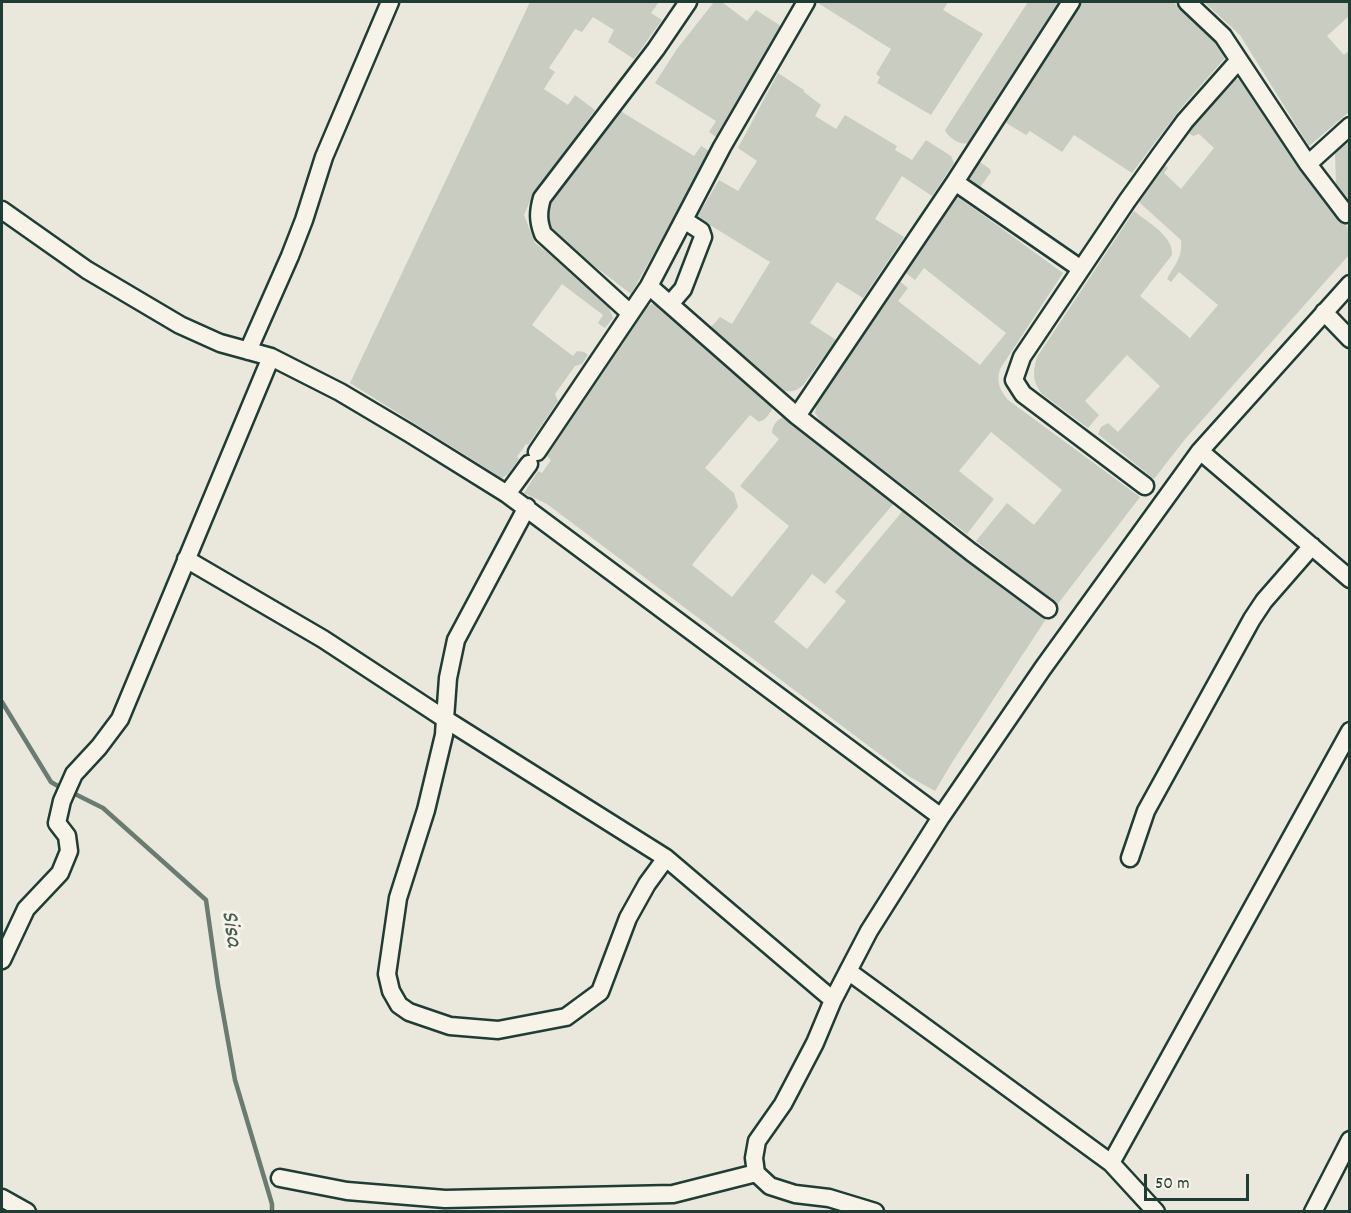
<!DOCTYPE html>
<html>
<head>
<meta charset="utf-8">
<style>
  body { margin:0 }
  #map { position:relative; width:1351px; height:1213px; overflow:hidden; background:#eae8dd; font-family:Dekko,sans-serif }
  canvas { display:block }
  .frame { position:absolute; inset:0; border:3px solid #1f3d34; pointer-events:none }
  .scale { position:absolute; left:1144px; top:1174px; width:105px; height:27px; box-sizing:border-box; border:3px solid #1f3d34; border-top:0; padding-left:8px; font-size:18px; line-height:21px; white-space:nowrap; color:#1f3d34; -webkit-text-stroke:4px #f7f3e8; paint-order:stroke }
</style>
</head>
<body>
<div id="map">
<canvas width="1351" height="1213"></canvas>
<div class="frame"></div>
<div class="scale">50 m</div>
</div>
<script>
const ctx = document.querySelector('canvas').getContext('2d');
ctx.lineJoin = 'round';
function fill(path, color) {
  ctx.fillStyle = color;
  ctx.fill(path, 'evenodd');
}
function trace(path, color, width, dash) {
  ctx.strokeStyle = color;
  ctx.lineWidth = width;
  ctx.lineCap = dash ? 'butt' : 'round';
  ctx.setLineDash(dash || []);
  ctx.stroke(path);
}
function drawText(font, color, halo, rows, align = 'center') {
  ctx.font = font + ' Dekko,sans-serif';
  ctx.lineWidth = 6;
  ctx.setLineDash([]);
  ctx.textBaseline = 'middle';
  ctx.strokeStyle = halo;
  ctx.fillStyle = color;
  for (const [text, x, y, turn = 0] of rows) {
    ctx.save();
    ctx.translate(x, y);
    ctx.rotate((+turn || 0) * Math.PI / 180);
    ctx.textAlign = isNaN(turn) ? turn : align;
    if (halo) ctx.strokeText(text, 0, 0);
    ctx.fillText(text, 0, 0);
    ctx.restore();
  }
}
fill(new Path2D(`
  M530,2H659L651,13L662,20L634,59L608,42L614,30L593,17L582,32L575,29L549,68L555,72L544,89L568,105L575,95L595,110L532,196L524,215L535,243L553,257L608,305L613,318L605,328L598,323L603,315L562,284L532,325L573,356L577,351L584,352L588,355L582,364L575,366L555,394L558,401L528,445L526,444L517,457L519,459L508,474L502,478L350,383Z
  M714,2H722L747,21L756,10L781,26L719,136L716,137L709,132L716,121L655,83L677,49Z
  M1028,2H1061L968,143C960,146 948,137 945,130Z
  M1082,2H1173L1197,21L1224,52L1225,58L1181,108L1132,173L1074,135L1062,152L1030,131L1026,135L1003,121Z
  M1204,2H1349V16L1327,36L1344,55L1347,52L1349,55V112L1309,146L1240,35Z
  M818,3L948,2L943,10L983,34L931,115L877,83L880,77L876,74L891,49Z
  M778,73L804,90V92L821,105L815,116L836,129L845,115L897,146L895,150L912,160L926,140L951,156L954,163L932,196L902,176L875,219L904,237L863,298L837,282L810,323L836,340L804,384C798,390 794,392 785,391L711,327L720,317L732,324L770,262L697,217L719,180L738,191L757,161L738,148Z
  M1238,79L1245,82L1335,212L1349,229V255L1186,438L1154,479L1098,434L1101,427L1108,423L1118,432L1160,386L1127,355L1085,401L1099,415L1088,428L1042,394C1032,381 1033,372 1037,357L1134,211C1147,222 1174,236 1172,255L1140,296L1190,338L1218,305L1179,272L1171,282L1167,279C1174,266 1183,257 1181,240L1140,203L1139,199L1163,163L1168,168L1164,173L1181,189L1214,148L1199,134L1193,136L1187,132L1230,81Z
  M617,109L694,156L701,146L711,152L631,294L551,233L544,224L546,203Z
  M1349,137V202L1336,185L1335,151Z
  M977,160L990,169L991,172L978,190L963,181Z
  M953,197H958L1063,273L1000,369C996,381 1000,391 1008,400L1140,497L1057,605L976,541L1007,503L1034,525L1062,490L991,432L959,471L994,499L967,534L822,423L815,413L818,398L897,279L908,288L898,301L980,365L1006,333L924,268L915,280L903,271Z
  M652,304L658,305L772,405V410L765,419L759,422L750,415L705,468L734,493L738,507L692,565L732,597L789,526L740,486L779,439L772,433C772,425 778,418 786,416L844,464L895,502L825,584L812,574L774,622L807,649L846,601L835,592L905,508L1046,619L953,761L935,791L910,777L547,504L524,493L538,471L542,473L551,460L547,456L648,306Z`), '#c8ccc1');
trace(new Path2D(`
  M2,702L51,782L63,789
  M71,792L103,808L206,900L218,985L235,1080L272,1204V1212`), '#6a7c72', 4.5);
const minor = new Path2D(`
  M1187,2L1223,36L1308,164L1346,214
  M1308,164L1350,126
  M955,182L1081,269
  M2,210L87,270L180,325L220,343L271,357L340,392L409,433L507,494L941,817L869,931L833,1000L815,1043L783,1104L757,1141L754,1158L756,1173L770,1186L795,1194L829,1198L875,1212
  M649,286L797,416L971,552L1048,609
  M670,304L683,289L703,237L701,231L684,220
  M1324,312L1350,339
  M630,313L543,234C538,221 538,212 542,198L656,49L688,2
  M248,351L290,256L304,220L324,157L390,2
  M797,416L955,182L1071,2
  M1200,451L1350,579
  M537,452L649,286L722,147L806,2
  M1145,486L1023,394L1014,380L1022,357L1127,201L1160,155L1185,121L1239,60
  M507,494L529,464
  M527,507L456,640L448,678L445,719L666,858L833,1000
  M186,559L323,639L445,719L444,735L426,810L398,898L387,974L391,991L399,1005L409,1012L450,1026L498,1030L566,1017L600,992L628,918L647,884L666,858
  M941,817L1043,668L1200,451L1350,284
  M1130,858L1146,811L1252,619L1264,601L1312,546
  M2,960L26,909L60,873L69,851L67,836L57,823L62,801L74,774L99,747L120,719L271,357
  M848,971L1111,1163L1156,1212
  M1111,1163L1350,731
  M280,1178L347,1191L445,1199L673,1194L756,1173
  M2,1198L27,1212
  M1313,1212L1350,1140`);
trace(minor, '#1f3d34', 21);
trace(minor, '#f7f3e8', 16);
drawText('italic 24px', '#445c53', '#f7f3e8', [
  ["Sisa",229,929,81]
]);
</script>
</body>
</html>
